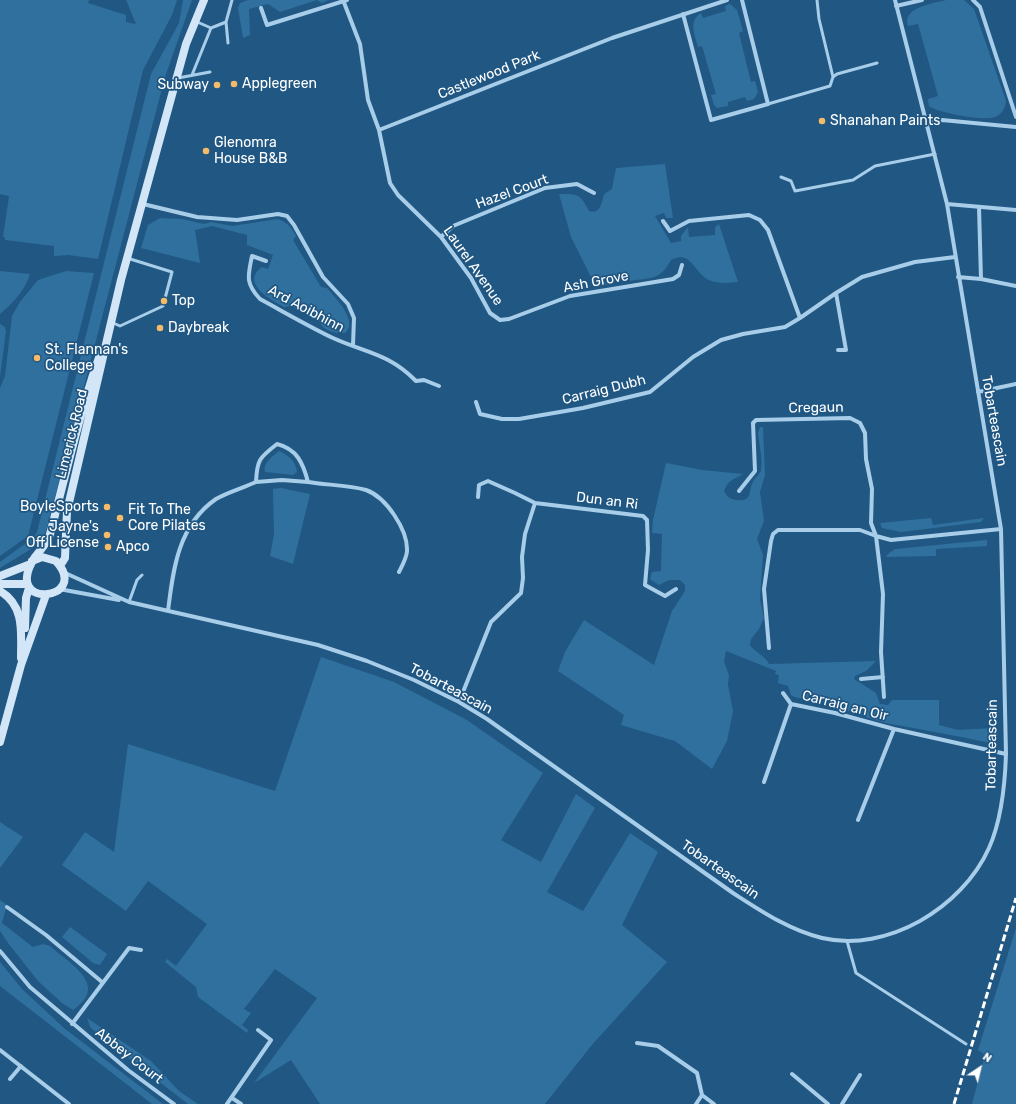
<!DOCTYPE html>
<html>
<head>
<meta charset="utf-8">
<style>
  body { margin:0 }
  #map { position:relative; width:1016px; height:1104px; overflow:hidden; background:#205783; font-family:Rubik,sans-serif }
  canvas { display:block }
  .north { position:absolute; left:960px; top:1048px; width:40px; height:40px; -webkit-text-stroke:3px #205783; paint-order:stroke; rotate:35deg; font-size:11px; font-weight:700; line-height:16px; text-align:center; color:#fff }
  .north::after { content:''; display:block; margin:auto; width:14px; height:18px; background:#fff; clip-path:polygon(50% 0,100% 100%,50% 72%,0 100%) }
</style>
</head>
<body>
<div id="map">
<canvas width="1016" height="1104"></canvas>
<div class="north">N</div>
</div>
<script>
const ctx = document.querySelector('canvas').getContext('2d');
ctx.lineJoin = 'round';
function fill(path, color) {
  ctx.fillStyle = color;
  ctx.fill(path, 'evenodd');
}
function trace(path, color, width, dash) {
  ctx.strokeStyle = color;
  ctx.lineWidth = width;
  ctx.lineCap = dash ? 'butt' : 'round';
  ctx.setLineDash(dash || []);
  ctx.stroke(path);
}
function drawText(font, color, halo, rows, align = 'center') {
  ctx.font = font + ' Rubik,sans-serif';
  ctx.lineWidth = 3.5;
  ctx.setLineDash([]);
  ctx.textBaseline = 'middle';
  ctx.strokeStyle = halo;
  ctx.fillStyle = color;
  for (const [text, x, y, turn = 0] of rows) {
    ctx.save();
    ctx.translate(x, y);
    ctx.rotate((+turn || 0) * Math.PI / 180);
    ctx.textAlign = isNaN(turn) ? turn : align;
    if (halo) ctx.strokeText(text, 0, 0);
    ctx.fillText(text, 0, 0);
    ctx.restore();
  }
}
fill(new Path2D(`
  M0,0H89L88,3L126,15V22L136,24L126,0H177L172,15L143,70L98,259L68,255L54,256V246L5,240V237H3L9,196L0,194Z
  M183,0H192L165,77L46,531L41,543L0,568V562L33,538L37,532L151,74L179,23Z
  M248,0H328L322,3L317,0L280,12L268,4L249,9L250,35L243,38L238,8L240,3Z
  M946,0H964L974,9L1006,101C1005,110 1000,117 991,118C979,120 938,113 929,106L928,99L938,96L918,24L908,26C902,7 932,4 946,0Z
  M730,4L737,10L743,31L739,33L751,82L755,81L758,92L754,99L747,101L745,97L728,102V106L717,108L714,105L711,95L716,94L702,46L698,47C695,35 688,21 701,13L703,18L726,11L725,6Z
  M665,164L673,218H666L664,213L655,216L671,243L681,241V236L688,227L689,237L715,235V227L719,224L738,282C728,283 718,284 709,280C694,273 691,249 671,260C659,281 653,277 630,281L628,273L611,276V284L596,287L571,237L559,194C579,194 580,194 589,211C600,215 602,202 604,194L612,189L616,168Z
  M160,218L182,219L204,224L211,222L232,226L278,219C288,223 291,227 296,236L293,240L321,287L327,288C335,298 359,321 345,333C335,334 320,330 319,319L291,306L284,307C271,300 240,283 262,267L268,269L273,255L247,245V235L212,226L195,230L200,263L141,248L148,225Z
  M0,271L30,274C26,289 12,304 0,314Z
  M66,271L94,273L28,536L0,556V388L5,376L12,316L20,302L38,280Z
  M0,324L5,327L6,331L0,377Z
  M760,427H763L765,475L760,492L764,521L757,539L763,555L760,599L764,618L759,629L751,639L750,645C754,652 766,656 769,664L876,661L866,671L855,676L854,679L876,693L880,704L888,705L892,700H939V725L958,730L994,728L998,733L996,739L990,743C959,736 928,731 897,725C871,721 845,709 820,701C811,698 798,700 791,695L788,686L778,683L779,675L775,674L776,671L726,651L724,662L729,675L728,685L733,711L727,741L712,769L675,741L621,725L624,715L558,671L565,652L584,620L654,665L672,611L685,591V585L680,580H669L659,585L650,579L652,572L661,571L662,534L652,533L653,520L666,463L702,470L743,474C733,480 728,480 724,491C727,497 730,499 736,500C754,502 747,491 754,480C756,477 760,474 761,470C763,459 759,444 758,433Z
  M279,451C288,455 296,461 297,472L293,475L265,472C263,462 273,456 279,451Z
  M281,488L310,494L293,564L270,556L274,534L273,489Z
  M931,518L933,525L984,518L981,522L901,532L882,528L880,523Z
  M987,540V546L936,549V556L886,557L888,554L895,549Z
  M321,657L394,682L467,720L543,773L501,840L541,862L576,794L595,808L547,892L583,911L630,833L658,852L622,925L667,962L591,1046L545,1104H320L291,1060L254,1083L317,998L275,969L244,1009L251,1013L242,1025L248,1030L247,1033L198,997L196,987L165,962L167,959L176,966L207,924L148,881L126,911L62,865L85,832L114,852L128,744L275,791Z
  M0,822L23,837L0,868Z
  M0,900L7,905L2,923L33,947L43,944L50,946C70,964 110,985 73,1010L62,1003L38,981L8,943L0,931Z
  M70,927L107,954L100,965L93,963L62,937Z
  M1016,928V1104H972L985,1055L978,1050Z
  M0,962L22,989L64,1028L163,1104H152L0,986Z
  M87,1018L151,1061L179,1091L198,1104H188L100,1036L90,1027Z`), '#30709f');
trace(new Path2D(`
  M817,0L819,19L833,77
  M195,21L211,28
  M228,43L226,22L232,0
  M192,75L211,28L226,22
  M178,78L210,72
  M768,104L830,86L833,77L837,74L877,63
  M781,177L791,181L795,191L853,180L875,166L935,154
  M111,322L120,326L163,306L172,272L127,258
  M129,602L137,580L142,575
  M847,941L856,973L966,1044`), '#a7cde9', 3);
trace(new Path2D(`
  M343,0L360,44L368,100L379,130L390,183L398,195L441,237L471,278L490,313L500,320L509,319L570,296L673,279L679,275L682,265
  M973,0L980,7L1016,117
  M896,6L922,0
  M261,8L267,25L347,0
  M683,14L711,120L768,104L742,0
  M928,123L942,120L1016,127
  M379,130L612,38L727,0
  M143,204L197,217L237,220L278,214L287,216L294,225L323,277L348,304L354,318L353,345
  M947,204L1016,210
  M979,207L981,279
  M441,237L453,226L545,188L577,184L594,193
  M266,261L252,256C248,276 245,283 260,299C284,312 308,326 333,338C366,353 388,353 416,381L424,380L439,386
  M958,277L981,279L1016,286
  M800,318L836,293
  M838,350H846L836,293L862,277L915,262L955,257
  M978,392L1016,384
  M476,402L480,414L502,419H519L583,408L650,392L693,357L721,340L743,334L785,327L800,318L768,230L760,220L749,215L689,221L670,231L663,221
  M256,482L282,480L308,482
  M739,491L755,471L753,423L756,420L850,418L860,423L865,433L866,459L872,489L871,523L876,536L891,540L1001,529
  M478,497L479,485L488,481L515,493L535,503
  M63,572L129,602L318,645L367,661L414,680L459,702L487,719L733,893C761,911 789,930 822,938C887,953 962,908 989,848C1002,819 1005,785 1006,754L1001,529L947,204L895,0
  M59,589L119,600
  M168,611C173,570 178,525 216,499C228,492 243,488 256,482C257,460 259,458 277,444C297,449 303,463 308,482C325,485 349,485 366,490C386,497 408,530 407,551C407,557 402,566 399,572
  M769,648L764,589L771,541L773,534L778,530H860L876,536L883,594L881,652L884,697
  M861,679L883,677
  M783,693L791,704L835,713L894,729L1006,754
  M459,702L491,622L521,593L523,578L522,557L525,534L535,503L643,516L647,520L648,550L645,585L665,596L676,589
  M764,782L791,704
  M858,820L894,729
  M7,907L46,935L102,982
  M0,951L30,987L128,1070L174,1104
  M72,1024L129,948L141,950
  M637,1043L658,1046L697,1073L702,1095
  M0,1050L69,1104
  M792,1074L828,1104
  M10,1079L21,1066
  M232,1098L241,1104
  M227,1104L271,1040L258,1030
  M696,1104L702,1095L714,1104
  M842,1104L860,1075`), '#a7cde9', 4);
trace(new Path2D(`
  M32,561L42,557L56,561C92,601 0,611 35,557C40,551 45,545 48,539C51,534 52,525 54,519C58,503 62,487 66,472C76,432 86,393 100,355
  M60,566L65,558L67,511L121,280L186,44L204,0
  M0,576L28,565
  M0,584H26
  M0,591C25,606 21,632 21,658
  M25,628L26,598L29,588
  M0,742L21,665L46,595`), '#d2e6f7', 8);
trace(new Path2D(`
  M954,1104L1016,898`), '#fff', 3, [7, 3]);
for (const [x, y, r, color] of [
  [234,84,4,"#f6bb68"],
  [217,85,4,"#f6bb68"],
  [822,121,4,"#f6bb68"],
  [206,151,4,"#f6bb68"],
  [164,301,4,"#f6bb68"],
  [160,328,4,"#f6bb68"],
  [37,358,4,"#f6bb68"],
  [107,507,4,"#f6bb68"],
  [120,518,4,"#f6bb68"],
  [107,535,4,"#f6bb68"],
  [108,547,4,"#f6bb68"]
]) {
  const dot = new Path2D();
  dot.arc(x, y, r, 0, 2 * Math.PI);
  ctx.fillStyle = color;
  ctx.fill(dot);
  trace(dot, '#205783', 1.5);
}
drawText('14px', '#fff', '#205783', [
  ["Castlewood Park",489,75,-22],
  ["Hazel Court",512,192,-20],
  ["Laurel Avenue",473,266,55],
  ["Ash Grove",596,282,-11],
  ["Ard Aoibhinn",306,309,28],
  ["Carraig Dubh",604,390,-14],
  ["Cregaun",816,408,-1],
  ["Tobarteascain",994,421,80],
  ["Limerick Road",72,434,-76],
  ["Dun an Ri",607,501,7],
  ["Tobarteascain",451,689,28],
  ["Carraig an Oir",845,706,14],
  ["Tobarteascain",992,745,-89],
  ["Tobarteascain",720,870,35],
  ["Abbey Court",129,1056,38]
]);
drawText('14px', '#fff', '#205783', [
  ["Applegreen",242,84],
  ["Subway",209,85,"right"],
  ["Shanahan Paints",830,121],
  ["Glenomra",214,143],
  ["House B&B",214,159],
  ["Top",172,301],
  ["Daybreak",168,328],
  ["St. Flannan's",45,350],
  ["College",45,366],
  ["BoyleSports",99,507,"right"],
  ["Fit To The",128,510],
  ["Core Pilates",128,526],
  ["Jayne's",99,527,"right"],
  ["Off License",99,543,"right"],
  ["Apco",116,547]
], 'left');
</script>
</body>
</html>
